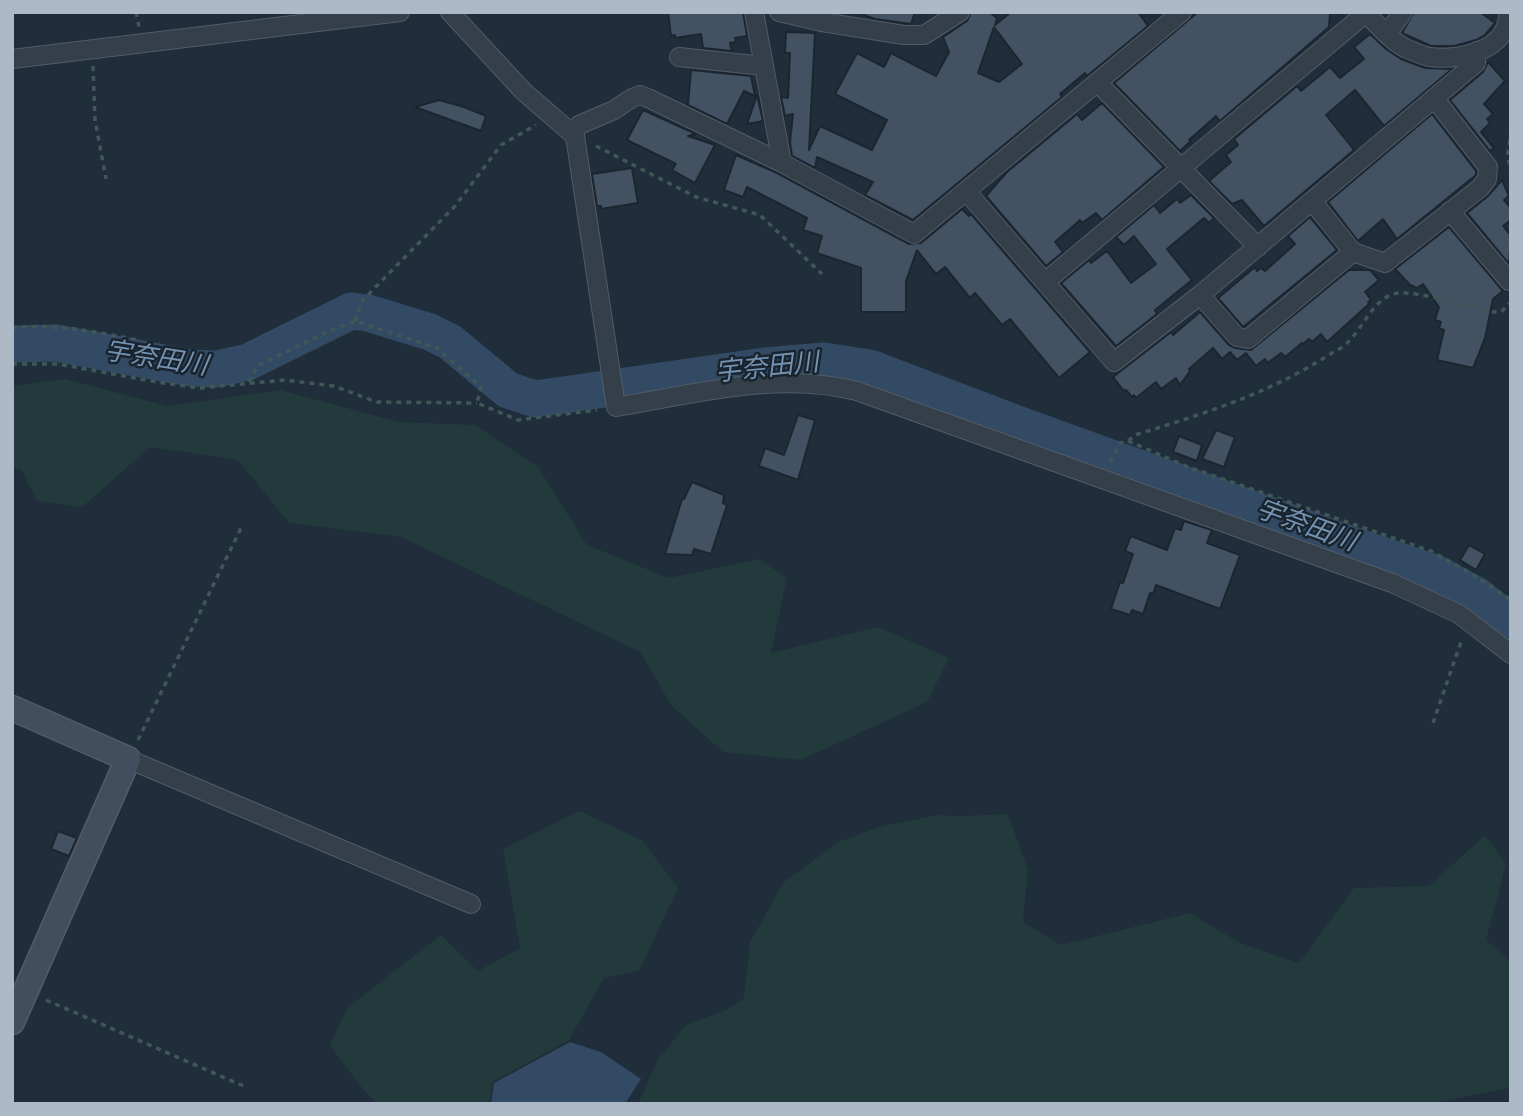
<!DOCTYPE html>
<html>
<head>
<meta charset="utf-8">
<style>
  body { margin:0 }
  #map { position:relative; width:1523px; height:1116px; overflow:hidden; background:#202d3a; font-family:Karla,sans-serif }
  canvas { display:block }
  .frame { position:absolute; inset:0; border:14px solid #aeb9c7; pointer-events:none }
</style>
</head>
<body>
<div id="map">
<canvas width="1523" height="1116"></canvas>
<div class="frame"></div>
</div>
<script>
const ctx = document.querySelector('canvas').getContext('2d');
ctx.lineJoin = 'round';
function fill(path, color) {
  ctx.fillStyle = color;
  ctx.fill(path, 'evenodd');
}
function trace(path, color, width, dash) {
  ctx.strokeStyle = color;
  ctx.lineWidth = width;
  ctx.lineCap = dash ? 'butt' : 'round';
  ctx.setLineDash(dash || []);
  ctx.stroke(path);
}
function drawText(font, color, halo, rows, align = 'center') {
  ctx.font = font + ' Karla,"Noto Sans JP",sans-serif';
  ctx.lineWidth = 5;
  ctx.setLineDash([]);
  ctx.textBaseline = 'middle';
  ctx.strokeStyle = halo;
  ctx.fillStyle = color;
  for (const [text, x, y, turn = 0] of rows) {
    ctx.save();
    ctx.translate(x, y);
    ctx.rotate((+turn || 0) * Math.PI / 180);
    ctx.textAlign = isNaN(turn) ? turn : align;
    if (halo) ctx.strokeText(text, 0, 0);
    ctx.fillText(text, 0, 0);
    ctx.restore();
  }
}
fill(new Path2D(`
  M65,379L167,406L280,390L399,422L475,425L538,467L587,545L669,578L759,559L787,578L771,653L878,627L949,658L927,702L801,760L723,752L672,706L640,652L401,537L289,523L238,460L150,447L82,507L37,501L21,469L12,468V386Z
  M579,811L642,840L678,888L639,971L604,978L569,1040L493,1082L489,1104H378L363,1089L330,1046L347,1008L441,935L478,971L520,948L503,849Z
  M1008,814L1028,870L1023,922L1061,945L1190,913L1240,943L1299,963L1354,888L1429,886L1485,835L1506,864L1486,940L1511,962V1088L1425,1104H638L657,1061L686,1025L726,1010L744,998L750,942L784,882L838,842L883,826L937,815L962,816Z`), '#223a3b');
fill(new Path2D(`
  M570,1042L601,1052L641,1079L625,1104H491L494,1083Z`), '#324a63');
trace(new Path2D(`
  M12,344L56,343L190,368L217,369L248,362L351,311L368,313L430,332L450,342L508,390L535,399L765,366L824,361L870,368L1020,425L1349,544L1435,573L1476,595L1511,623`), '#324a63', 37);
const building = new Path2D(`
  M668,12H743L747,36L735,38L736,42L730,43L732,51L703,48L701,34L675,38V35L671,36Z
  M865,12H915L911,24L875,19L864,15Z
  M971,12H989L997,18L995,25L1011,12H1138L1148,26L1087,76L1085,73L1060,94L1062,97L913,220L865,195L873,182L817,157L815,168L792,156L790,142L793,114L785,116L781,97L788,98L790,53H785L786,32L815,33L809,150L820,126L872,150L887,120L835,94L857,53L884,67L891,53L936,76L949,52L943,37L967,21ZM994,27L1022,64L999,82L978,73Z
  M1198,12H1330L1329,27L1220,121L1216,116L1189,140L1191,141L1180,151L1114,83Z
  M1414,12H1480L1495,23L1485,35L1476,40L1454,46H1431L1402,33Z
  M1370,34L1386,49L1401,59L1425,68L1452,69L1384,126L1355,90L1326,115L1354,150L1264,226L1242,200L1232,204L1209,181L1231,162L1226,155L1238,145L1234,139L1297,86L1301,91L1330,67L1340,78L1364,59L1354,47Z
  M1488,62L1505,81L1484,104L1493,114L1487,119L1490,123L1481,132L1494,148L1490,151L1450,100L1483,72Z
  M691,70L751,76L755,96L744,91L727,124L688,105Z
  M757,95L763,121L747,124Z
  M439,100L464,107L486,116L481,131L415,107Z
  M1102,103L1164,167L1102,220L1096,213L1082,223L1080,220L1055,242L1063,252L1046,266L986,196L1007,172L1077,114L1082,120Z
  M643,110L696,134L688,136L715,145L695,183L672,170L676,164L627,140Z
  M1432,114L1476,171V175L1397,239L1383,219L1358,241L1328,202Z
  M736,155L777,173L909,244L921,243L962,209L969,216L971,214L1090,352L1059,378L1010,319L1002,325L975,293L970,298L945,267L936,274L917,250L906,281V312H861V268L817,253L822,236L803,230L807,218L747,187L743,197L724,190Z
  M632,168L638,203L601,209V206H597L592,174Z
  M1502,180L1509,196L1504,200L1511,208V220L1503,226L1511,236L1509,264L1467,213L1487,197Z
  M1191,195L1214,218L1209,223L1204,218L1167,249L1192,280L1155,310L1157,314L1116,346L1061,283L1089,260L1091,263L1107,251L1131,283L1156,264L1134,236L1124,245L1116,237L1154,205L1160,213L1177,199L1180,203Z
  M1310,217L1337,250L1243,327L1218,298L1255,267L1257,271L1261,268L1265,271L1295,244L1288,236Z
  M1449,227L1503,291L1493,299L1485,338L1473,368L1437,360L1444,330L1439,328L1441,322L1435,320L1439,307L1423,284L1417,288L1410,285L1395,269Z
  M1349,270H1370L1379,280L1365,292L1371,300L1368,302L1369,304L1327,342L1321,334L1312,342L1309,339L1303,344L1302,343L1285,357L1281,353L1268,363L1265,359L1256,366L1246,353L1237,360L1230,352L1222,359L1213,348L1189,369L1190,371L1180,385L1176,378L1161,389L1156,382L1136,398L1134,395L1132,397L1126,390L1124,391L1113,377L1171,332L1173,335L1200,312L1229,345L1235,348L1251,350Z
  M798,415L815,420L798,480L759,466L765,448L784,455Z
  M1216,430L1235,437L1224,467L1202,459Z
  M1179,436L1202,445L1197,461L1173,452Z
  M692,482L724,495L723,503L727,505L711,554L694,549L692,555L665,554L682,499H684Z
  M1184,521L1212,530L1207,543L1240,555L1220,609L1156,585L1153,594L1150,593L1143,614L1132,610L1130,615L1111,609L1120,582L1123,583L1133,554L1125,551L1131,536L1167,550L1175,528L1181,530Z
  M1469,545L1485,554L1476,570L1460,560Z
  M58,831L77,838L69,856L51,849Z`);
fill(building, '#435262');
trace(building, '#1b2631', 2);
const street = new Path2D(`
  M450,12L524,92L575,136L616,407C694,394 779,371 857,391L1392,583L1459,614L1511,654
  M754,12L782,163
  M779,12L822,22L904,35H924L960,12
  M1364,12C1378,24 1389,40 1405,48C1413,51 1422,56 1430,57C1460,61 1510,50 1508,12
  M1387,34L1403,12
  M679,57L764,66
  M12,59L400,12
  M1097,82L1258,247
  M572,133L579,125L614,110L632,98L640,95L648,98L782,163L914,234L1182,12
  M966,191L1114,362L1200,295L1476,63L1477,51
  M1312,201L1353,252L1385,263L1480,188L1487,179L1488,167L1434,98
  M1450,211L1509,281
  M1045,282L1366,13
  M1200,295L1237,337L1248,339L1353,252
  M128,759L471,904`);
const secondary = new Path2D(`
  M12,708L128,759L12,1022`);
trace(street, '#515c68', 20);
trace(secondary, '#515c68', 27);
trace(new Path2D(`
  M136,12L139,27
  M93,66L95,120L106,179
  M1511,95V120
  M1511,130L1508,153L1511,176
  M596,146L696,197L760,215L822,274
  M355,321L362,301L455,206L501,145L536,125
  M12,328C55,323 96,332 138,340
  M12,364H58L157,382L199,388L285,380L334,386L377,402L477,403
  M249,382L257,366L325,333L355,321L437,348L481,387L477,403L518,420L597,410
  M1128,441L1188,467L1431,551L1475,576L1511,600
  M1110,462L1120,443L1128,441L1135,435C1206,413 1268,394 1332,353C1338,350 1345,346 1349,341C1364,326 1375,296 1398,293C1419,291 1470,307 1493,312H1501L1511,302
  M1433,723L1462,639
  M138,740L241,528
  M46,1000L246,1087`), '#405758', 3.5, [5, 5]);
trace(street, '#343f4a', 18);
trace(secondary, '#424e5e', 24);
drawText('italic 26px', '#7492b1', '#19242f', [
  ["宇奈田川",156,359,9],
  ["宇奈田川",767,368,-6],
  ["宇奈田川",1306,526,20]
]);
</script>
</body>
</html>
